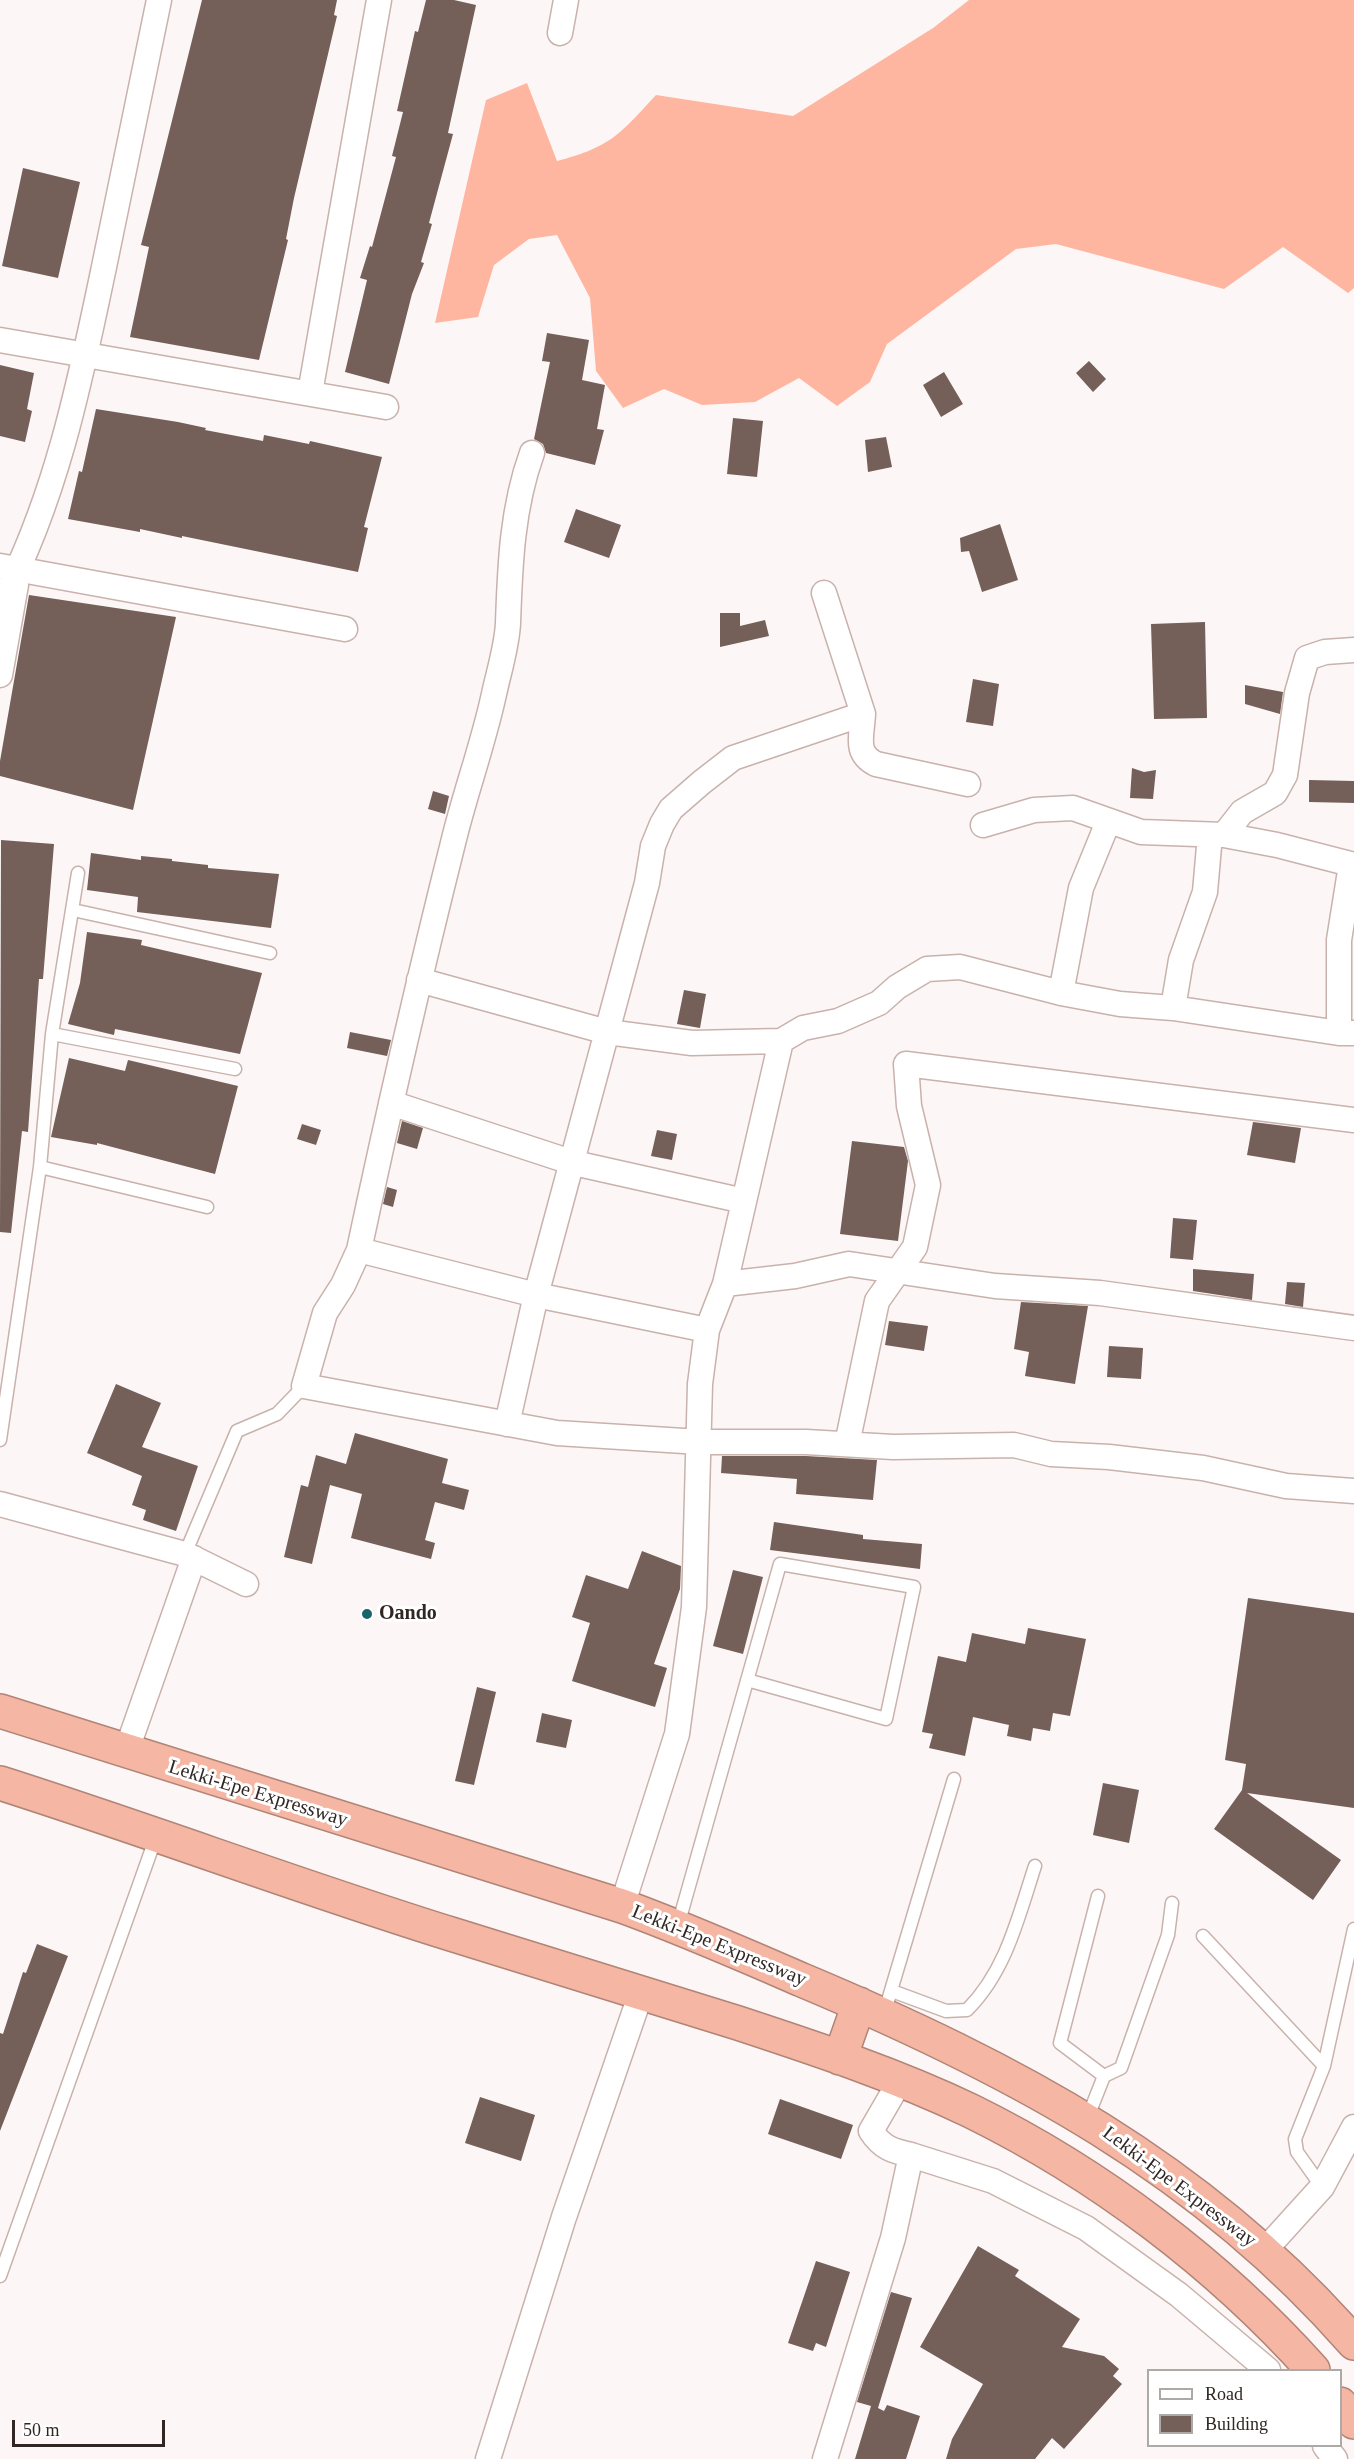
<!DOCTYPE html>
<html>
<head>
<meta charset="utf-8">
<style>
  body { margin:0 }
  #map { position:relative; width:1354px; height:2459px; overflow:hidden; background:#fcf7f6; font-family:Georgia,serif }
  canvas { display:block }
  .legend { position:absolute; left:1147px; top:2369px; width:195px; height:78px; box-sizing:border-box; background:#fff; border:2px solid #aca9a7; margin:0; padding:8px 10px; list-style:none; font-size:18px; color:#302724 }
  .legend li { display:flex; align-items:center; gap:12px; height:30px }
  .legend b { width:30px; border:2px solid #aca9a7 }
  .scale { position:absolute; left:12px; top:2420px; width:153px; height:27px; box-sizing:border-box; border:3px solid #302724; border-top:0; padding-left:8px; font-size:18px; line-height:21px; white-space:nowrap; color:#302724; -webkit-text-stroke:4px #fff; paint-order:stroke }
</style>
</head>
<body>
<div id="map">
<canvas width="1354" height="2459"></canvas>
<ul class="legend">
<li><b style="height:8px;background:#fff"></b>Road</li>
<li><b style="height:16px;background:#745f59"></b>Building</li>
</ul>
<div class="scale">50 m</div>
</div>
<script>
const ctx = document.querySelector('canvas').getContext('2d');
ctx.lineJoin = 'round';
function fill(path, color) {
  ctx.fillStyle = color;
  ctx.fill(path, 'evenodd');
}
function trace(path, color, width, dash) {
  ctx.strokeStyle = color;
  ctx.lineWidth = width;
  ctx.lineCap = dash ? 'butt' : 'round';
  ctx.setLineDash(dash || []);
  ctx.stroke(path);
}
function drawText(font, color, halo, rows, align = 'center') {
  ctx.font = font + ' Georgia,serif';
  ctx.lineWidth = 6;
  ctx.setLineDash([]);
  ctx.textBaseline = 'middle';
  ctx.strokeStyle = halo;
  ctx.fillStyle = color;
  for (const [text, x, y, turn = 0] of rows) {
    ctx.save();
    ctx.translate(x, y);
    ctx.rotate((+turn || 0) * Math.PI / 180);
    ctx.textAlign = isNaN(turn) ? turn : align;
    if (halo) ctx.strokeText(text, 0, 0);
    ctx.fillText(text, 0, 0);
    ctx.restore();
  }
}
fill(new Path2D(`
  M969,0H1354V288L1348,293L1283,247L1224,289L1056,244L1016,249L887,344L870,382L837,406L799,378L755,402L702,405L664,389L623,408L596,371L590,298L557,235L529,239L494,265L478,317L435,323L486,100L527,83L557,161C611,147 620,134 656,95L793,116L933,28Z`), '#ffb6a0');
fill(new Path2D(`
  M202,0H337L334,15L337,16L294,198L286,239L288,240L259,360L130,337L149,247L141,245Z
  M426,0H454L476,5L448,133L453,134L429,223L432,224L421,262L424,263L412,294L389,384L345,372L367,280L360,278L370,246L372,247L396,157L392,156L403,112L397,111L415,31L418,32Z
  M23,168L80,182L58,278L2,266Z
  M547,333L589,340L582,380L605,385L597,429L604,430L595,465L546,453L543,444L534,439L550,362L542,361Z
  M1089,361L1106,379L1093,392L1076,373Z
  M0,365L34,373L27,409L32,411L25,442L0,436Z
  M944,372L963,404L941,417L923,385Z
  M96,409L178,422L206,428L205,430L263,441L264,435L309,444L310,441L382,457L364,527L368,528L358,572L182,536V538L140,529V532L68,519L79,471L82,472Z
  M733,418L763,421L757,477L727,474Z
  M886,437L892,467L868,472L865,440Z
  M576,509L621,525L609,558L564,542Z
  M1000,524L1018,580L982,592L969,551L961,552L960,538Z
  M29,595L176,617L133,810L0,776V761Z
  M720,613H740V626L765,620L769,636L720,647Z
  M1205,622L1207,718L1154,719L1151,624Z
  M973,679L999,684L993,726L966,722Z
  M1245,685L1283,692L1280,714L1245,704Z
  M1132,768L1144,772L1156,770L1153,799L1130,798Z
  M1309,780L1354,781V803L1309,802Z
  M433,791L449,796L445,814L428,809Z
  M1,840L54,844L43,979H39L28,1132L22,1131L11,1233L0,1232Z
  M91,853L141,860V856L172,859V861L208,865V868L279,874L271,928L137,912L138,897L87,890Z
  M87,932L142,940L141,945L262,973L240,1054L115,1029L114,1035L68,1024L80,983Z
  M684,990L706,994L700,1028L677,1024Z
  M350,1032L391,1040L387,1056L347,1048Z
  M69,1058L125,1071L128,1060L238,1086L215,1174L97,1143V1145L51,1137Z
  M402,1121L423,1128L417,1149L397,1143Z
  M1253,1122L1301,1128L1295,1163L1247,1155Z
  M302,1124L321,1130L316,1145L297,1139Z
  M657,1130L677,1134L672,1160L651,1156Z
  M852,1141L904,1147L908,1161L898,1241L840,1234Z
  M387,1187L397,1190L393,1207L383,1204Z
  M1173,1218L1197,1220L1193,1260L1170,1258Z
  M1193,1269L1254,1274L1252,1300L1193,1291Z
  M1287,1282L1305,1283L1303,1307L1285,1304Z
  M1021,1302L1088,1306L1075,1384L1025,1376L1029,1352L1014,1349Z
  M889,1321L928,1326L924,1351L885,1345Z
  M1109,1346L1143,1348L1141,1379L1107,1377Z
  M116,1384L161,1403L142,1447L198,1466L176,1531L143,1520L146,1510L132,1505L142,1476L87,1453Z
  M355,1433L448,1459L442,1483L469,1490L464,1510L435,1502L425,1540L435,1543L431,1559L351,1538L362,1494L330,1485L312,1564L284,1557L301,1485L308,1487L316,1455L346,1464Z
  M722,1456H806L877,1460L873,1500L796,1494L797,1479L721,1473Z
  M774,1522L863,1535V1539L922,1544L920,1569L770,1550Z
  M642,1551L681,1566L680,1589L654,1664L667,1668L655,1707L572,1681L590,1623L572,1617L586,1575L628,1589Z
  M733,1570L763,1577L743,1654L713,1646Z
  M1248,1598L1354,1613V1808L1247,1793L1341,1860L1313,1900L1214,1829L1242,1790L1246,1764L1225,1760Z
  M1028,1628L1086,1639L1070,1716L1053,1713L1050,1731L1033,1728L1031,1741L1007,1736L1009,1725L973,1717L965,1756L929,1748L933,1734L922,1732L938,1656L966,1662L972,1633L1025,1644Z
  M477,1687L496,1692L474,1785L455,1781Z
  M542,1713L572,1720L566,1748L536,1742Z
  M1103,1783L1139,1790L1129,1843L1093,1835Z
  M37,1944L68,1956L0,2131V2033L3,2034L23,1972L26,1973Z
  M480,2097L535,2115L521,2161L465,2143Z
  M780,2099L853,2125L841,2159L768,2134Z
  M978,2246L1019,2270L1015,2276L1080,2319L1062,2347L1104,2356L1119,2369L1113,2376L1122,2384L1064,2449L1052,2438L1035,2459H946L952,2439L983,2384L920,2347Z
  M816,2261L850,2272L826,2347L816,2343L813,2351L788,2343Z
  M891,2292L912,2298L878,2408L884,2411L887,2405L920,2416L906,2459H855L871,2406L857,2402Z`), '#745f59');
const lane = new Path2D(`
  M73,910L270,953
  M52,1034L235,1069
  M40,1167L207,1207
  M0,1440L40,1167L52,1034L78,873
  M185,1554L237,1431L277,1414L304,1386
  M678,1925L780,1564L914,1587L886,1719L747,1680
  M1203,1936L1324,2066
  M892,1991L946,2011L967,2010C1006,1971 1018,1918 1035,1866
  M884,2014L954,1779
  M1104,2076L1121,2068L1168,1935L1172,1903
  M1087,2119L1104,2076L1060,2043L1098,1896
  M1322,2187L1297,2152L1295,2139L1324,2066L1354,1929
  M0,2276L156,1837`);
const street = new Path2D(`
  M560,33L566,0
  M0,340L386,407
  M310,393L379,0
  M532,453C512,508 510,565 508,623C507,646 499,671 494,694C483,745 465,793 453,843C419,978 388,1114 359,1250L343,1285L325,1313L304,1386L557,1433L700,1442H806L893,1447L1014,1445L1051,1454L1109,1457L1203,1468L1286,1486L1354,1491
  M0,566L345,629
  M824,593L863,714
  M0,605C56,500 80,382 104,267C122,178 140,89 159,0
  M0,675L16,585
  M983,825L1034,810L1073,808L1141,832L1224,835L1277,845L1354,865
  M1224,835L1242,812L1275,793L1285,775L1297,693L1307,658L1325,652L1354,650
  M419,980L607,1032L692,1043L781,1041
  M1061,993L1081,888L1108,822
  M1173,1008L1181,960L1205,892L1210,835
  M1339,1033V940L1351,865
  M391,1103L574,1163L744,1201
  M359,1250L536,1295L707,1330
  M725,1284L795,1276L849,1264L995,1286L1100,1293L1354,1328
  M507,1424L536,1295L647,883L653,846L662,824L671,809L702,782L733,758L863,714C862,736 854,753 876,764L968,784
  M847,1444L877,1301L915,1247L928,1185L909,1106L906,1064L1354,1120
  M0,1504L185,1554L246,1584
  M126,1752L194,1558
  M622,1906L677,1734L694,1607L700,1384L707,1330L725,1284L781,1041L803,1028L838,1021L879,1003L897,987L927,969L960,967L1061,993L1120,1004L1173,1008L1339,1033H1354
  M911,2155L993,2181L1086,2228L1179,2295L1268,2370
  M1264,2251L1322,2187L1354,2127
  M1325,2446L1335,2459
  M488,2459L564,2217L641,1993
  M825,2459L893,2238L911,2155C893,2151 882,2148 871,2131L900,2081`);
const highway = new Path2D(`
  M0,1711L622,1906C683,1928 742,1954 802,1980C1014,2069 1201,2168 1354,2343
  M0,1783C151,1831 300,1887 451,1934C547,1964 643,1993 738,2023C817,2049 896,2075 971,2111C1099,2174 1218,2264 1313,2370
  M840,2058L859,2004
  M1340,2404L1354,2422`);
trace(lane, '#c9b2ab', 15);
trace(street, '#c9b2ab', 27);
trace(highway, '#b08477', 36);
trace(lane, '#fff', 12);
trace(street, '#fff', 24);
trace(highway, '#f5b6a3', 33);
for (const [x, y, r, color] of [
  [367,1614,6,"#18656e"]
]) {
  const dot = new Path2D();
  dot.arc(x, y, r, 0, 2 * Math.PI);
  ctx.fillStyle = color;
  ctx.fill(dot);
  trace(dot, '#fff', 2);
}
drawText('bold 20px', '#302724', '#fff', [
  ["Oando",379,1614]
], 'left');
drawText('20px', '#302724', '#fff', [
  ["Lekki-Epe Expressway",258,1794,17],
  ["Lekki-Epe Expressway",719,1946,22],
  ["Lekki-Epe Expressway",1179,2187,37]
]);
</script>
</body>
</html>
